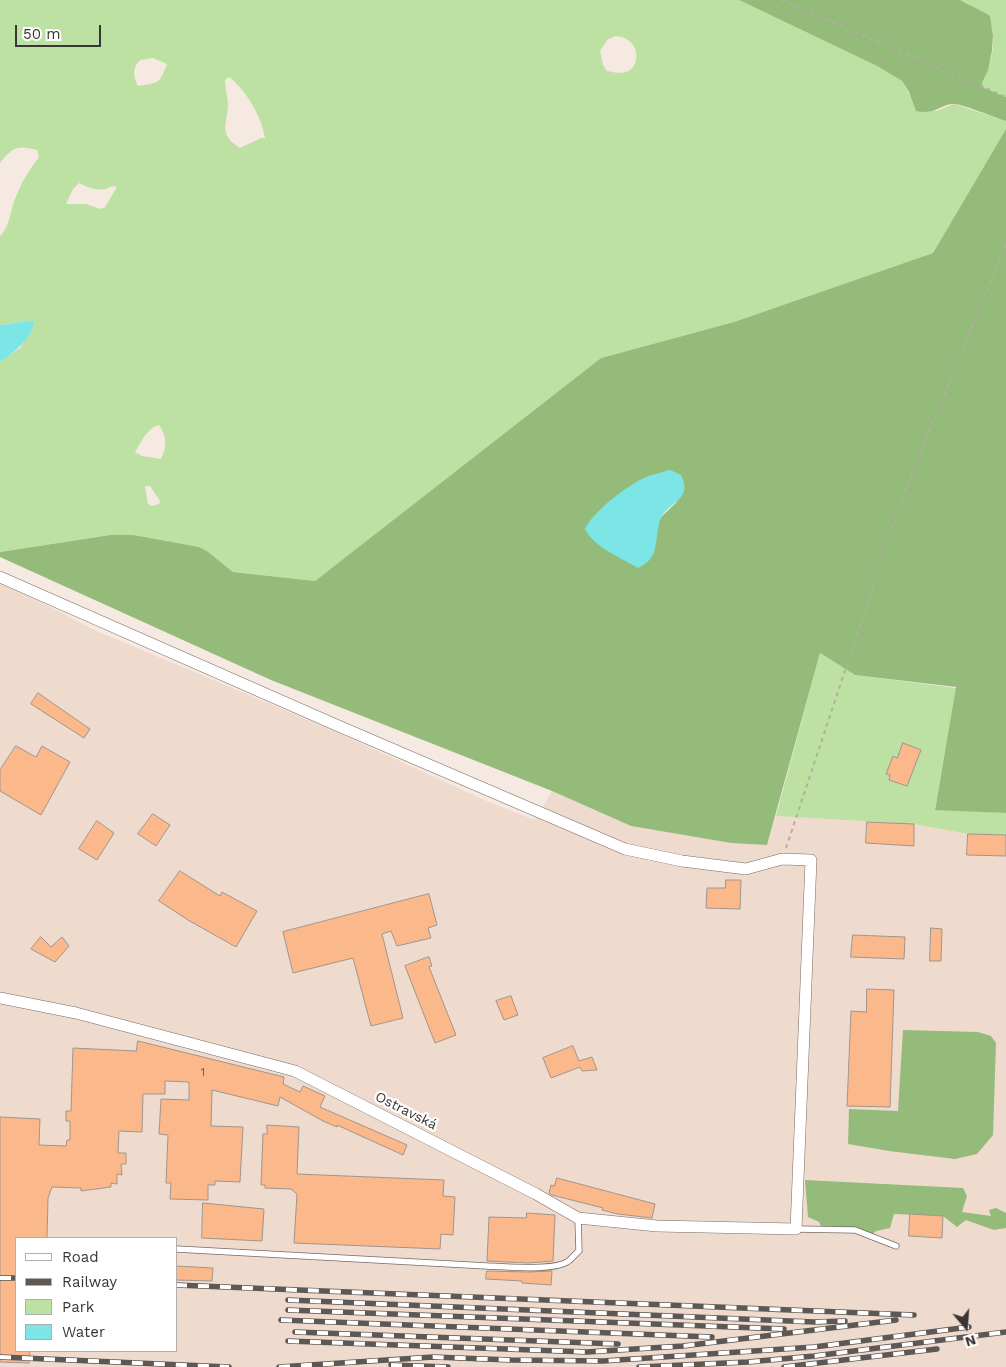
<!DOCTYPE html>
<html>
<head>
<meta charset="utf-8">
<style>
  body { margin:0 }
  #map { position:relative; width:1006px; height:1367px; overflow:hidden; background:#f6e9e1; font-family:"Work Sans",sans-serif }
  canvas { display:block }
  .legend { position:absolute; left:15px; top:1237px; width:162px; height:115px; box-sizing:border-box; background:#fff; border:1px solid #b1afad; margin:0; padding:6px 9px; list-style:none; font-size:15px; color:#3b3633 }
  .legend li { display:flex; align-items:center; gap:10px; height:25px }
  .legend b { width:25px; border:1px solid #b1afad }
  .north { position:absolute; left:941px; top:1302px; width:50px; height:50px; -webkit-text-stroke:4px #fff; paint-order:stroke; rotate:162deg; font-size:14px; font-weight:700; line-height:20px; text-align:center; color:#3b3633 }
  .north::after { content:''; display:block; margin:auto; width:18px; height:22px; background:#3b3633; clip-path:polygon(50% 0,100% 100%,50% 72%,0 100%) }
  .scale { position:absolute; left:15px; top:25px; width:86px; height:22px; box-sizing:border-box; border:2px solid #3b3633; border-top:0; padding-left:6px; font-size:15px; line-height:18px; white-space:nowrap; color:#3b3633; -webkit-text-stroke:4px #fff; paint-order:stroke }
</style>
</head>
<body>
<div id="map">
<canvas width="1006" height="1367"></canvas>
<ul class="legend">
<li><b style="height:6px;background:#fff"></b>Road</li>
<li><b style="height:6px;background:#5e5854"></b>Railway</li>
<li><b style="height:14px;background:#bce1a3"></b>Park</li>
<li><b style="height:14px;background:#7ce6e6"></b>Water</li>
</ul>
<div class="north">N</div>
<div class="scale">50 m</div>
</div>
<script>
const ctx = document.querySelector('canvas').getContext('2d');
ctx.lineJoin = 'round';
function fill(path, color) {
  ctx.fillStyle = color;
  ctx.fill(path, 'evenodd');
}
function trace(path, color, width, dash) {
  ctx.strokeStyle = color;
  ctx.lineWidth = width;
  ctx.lineCap = dash ? 'butt' : 'round';
  ctx.setLineDash(dash || []);
  ctx.stroke(path);
}
function drawText(font, color, halo, rows, align = 'center') {
  ctx.font = font + ' "Work Sans",sans-serif';
  ctx.lineWidth = 4.5;
  ctx.setLineDash([]);
  ctx.textBaseline = 'middle';
  ctx.strokeStyle = halo;
  ctx.fillStyle = color;
  for (const [text, x, y, turn = 0] of rows) {
    ctx.save();
    ctx.translate(x, y);
    ctx.rotate((+turn || 0) * Math.PI / 180);
    ctx.textAlign = isNaN(turn) ? turn : align;
    if (halo) ctx.strokeText(text, 0, 0);
    ctx.fillText(text, 0, 0);
    ctx.restore();
  }
}
fill(new Path2D(`
  M0,581L97,631L332,730L491,803L535,820L552,791L631,826L732,843L767,845L776,816L914,824L968,834L1006,835V1367H0ZM16,1238H176V1351H16Z`), '#efdbce');
fill(new Path2D(`
  M0,0H739L877,66L902,81L912,99L936,111L954,104L1006,121V129L933,253L734,322L601,358L315,581L233,572L207,551L199,547L110,535L0,552V362L20,348L35,323L22,322L0,325V236C10,227 10,211 15,199C21,183 29,170 39,157L37,150C17,145 13,147 0,163ZM616,36C642,38 642,70 623,73C618,73 612,72 607,71L603,65L600,51L608,39ZM153,58L167,64C159,84 159,83 138,86C133,76 132,68 140,60ZM229,77C246,90 262,117 265,138H261L240,148C218,134 227,126 228,105C228,97 225,89 225,80ZM79,183C89,188 101,193 112,186L117,187L105,207L101,209L86,204H66L73,189ZM159,425C167,436 167,447 161,459L142,456L135,452C142,441 146,429 159,425ZM145,486H150L160,501L159,504L152,506L148,504Z
  M960,0H1006V97L984,88L982,83C988,70 995,51 993,36C992,29 990,22 990,16C980,9 970,6 960,0Z
  M820,653L855,675L956,688L935,809L1006,813V835L968,834L914,824L776,816Z`), '#bce1a3');
fill(new Path2D(`
  M739,0H960C970,6 980,9 990,16L993,36L992,51L988,70L982,83L984,88L1006,97V121C996,118 962,104 954,104C940,104 936,115 916,111L909,92L902,81L877,66Z
  M1006,129V813L935,810L956,687L855,675L820,653L767,845L731,843L631,826L552,791L271,680L0,557V552L110,535H133L199,547L207,551L233,572L315,581L601,358L734,322L933,253ZM670,471L677,502L661,517L659,524Z
  M903,1030L978,1032L991,1036L996,1043L993,1135L977,1154L955,1159L889,1151L848,1144L849,1109L898,1111Z
  M805,1180L963,1188L967,1196L962,1212L991,1216L989,1210L996,1208L1006,1213V1228L994,1230L966,1220L957,1227L943,1216L894,1214L890,1228L876,1231L870,1236L855,1230H823L819,1222L808,1217Z`), '#95bb7a');
fill(new Path2D(`
  M22,322H35C29,341 16,351 0,362V325Z
  M670,470L681,475C693,499 671,501 661,517C659,520 659,525 658,529C655,547 657,559 638,568C620,557 595,548 585,529C593,512 623,489 640,480C649,475 659,473 670,470Z`), '#7ce6e6');
const building = new Path2D(`
  M38,693L90,729L84,738L31,704Z
  M903,743L921,750L907,786L889,780L890,775L886,774L893,756L897,758Z
  M16,746L36,757L42,746L70,762L41,815L0,791V770Z
  M153,814L170,825L156,846L138,834Z
  M97,821L114,833L97,860L79,849Z
  M867,822L914,824V846L866,843Z
  M968,834L1006,835V856L967,855Z
  M180,871L220,896L222,892L257,911L236,947L188,920L159,901Z
  M726,880H741L740,909L706,908L707,888H725Z
  M429,894L437,925L428,928L431,938L397,946L391,931L382,934L403,1018L371,1026L353,958L293,973L283,932Z
  M931,928L942,929L941,961H930Z
  M853,935L905,937L904,959L851,957Z
  M41,937L51,947L62,937L69,946L55,962L31,949Z
  M429,957L432,966L429,967L456,1035L435,1043L405,966Z
  M867,989L894,990L890,1107L847,1106L851,1011L866,1012Z
  M511,996L518,1015L504,1020L496,1001Z
  M138,1041L284,1077L283,1084L300,1092L303,1086L325,1096L320,1107L407,1145L403,1155L337,1125V1127L323,1121L280,1097L278,1106L212,1090L211,1126L243,1127L240,1182L215,1181V1185H208V1200L170,1199L171,1183H166L168,1135L159,1134L161,1099L189,1100V1082L165,1081V1094H143L142,1132L119,1131L118,1153H126V1164H121L122,1175L117,1174V1184L111,1183V1187L81,1191V1188L52,1187L48,1198L47,1238H16V1351H30L29,1363L0,1362V1117L40,1119L39,1145L66,1146L67,1140H70V1121H66V1111H71L73,1048L136,1051Z
  M573,1046L579,1061L592,1057L597,1070L582,1071L580,1067L551,1078L543,1058Z
  M267,1125L299,1127L297,1174L444,1180L443,1196L455,1197L453,1235L441,1234L440,1249L294,1243L297,1194L291,1189L265,1188V1185H261L263,1134H267Z
  M557,1178L655,1204L652,1218L618,1214L602,1210L603,1208L552,1195L549,1193L551,1185L554,1186Z
  M203,1203L264,1209L262,1241L202,1238Z
  M527,1213L555,1215L553,1261L528,1263L487,1261L489,1217L526,1218Z
  M910,1214L943,1216L942,1238L909,1236Z
  M176,1266L213,1268L212,1281L176,1280Z
  M487,1271L528,1272L552,1271L551,1285L522,1283V1281L486,1279Z`);
fill(building, '#fbb88a');
trace(building, '#a1958d', 1);
const lane = new Path2D(`
  M796,1229L855,1230L896,1246
  M176,1249L487,1266C505,1267 552,1271 567,1262C571,1260 575,1254 579,1251L578,1218`);
const street = new Path2D(`
  M0,577L334,724L625,849L682,861L746,869L782,859L811,860L796,1229L657,1226L578,1218L536,1194L295,1071L76,1013L0,998`);
trace(lane, '#766b63', 7);
trace(street, '#766b63', 12);
trace(new Path2D(`
  M781,0L1006,97
  M786,848L904,493L1006,244`), '#b6aba5', 2, [4, 4]);
trace(lane, '#fff', 5.5);
trace(street, '#fff', 11);
const rail = new Path2D(`
  M0,1278H16
  M176,1285L914,1315
  M288,1300L814,1322L845,1321
  M288,1310L784,1329
  M281,1320L712,1337
  M295,1332L618,1344
  M288,1341L587,1352L683,1346L896,1320
  M0,1357L229,1367
  M391,1365L448,1367
  M279,1367L433,1357L511,1360L603,1361L814,1347L969,1327
  M639,1367L748,1362L814,1356L1006,1332
  M784,1367L937,1349`);
trace(rail, '#5e5854', 5.5);
trace(rail, '#fff', 4, [11]);
drawText('11px', '#6b5649', null, [
  ["1",203,1073]
]);
drawText('14px', '#3b3633', '#fff', [
  ["Ostravská",406,1111,27]
]);
</script>
</body>
</html>
